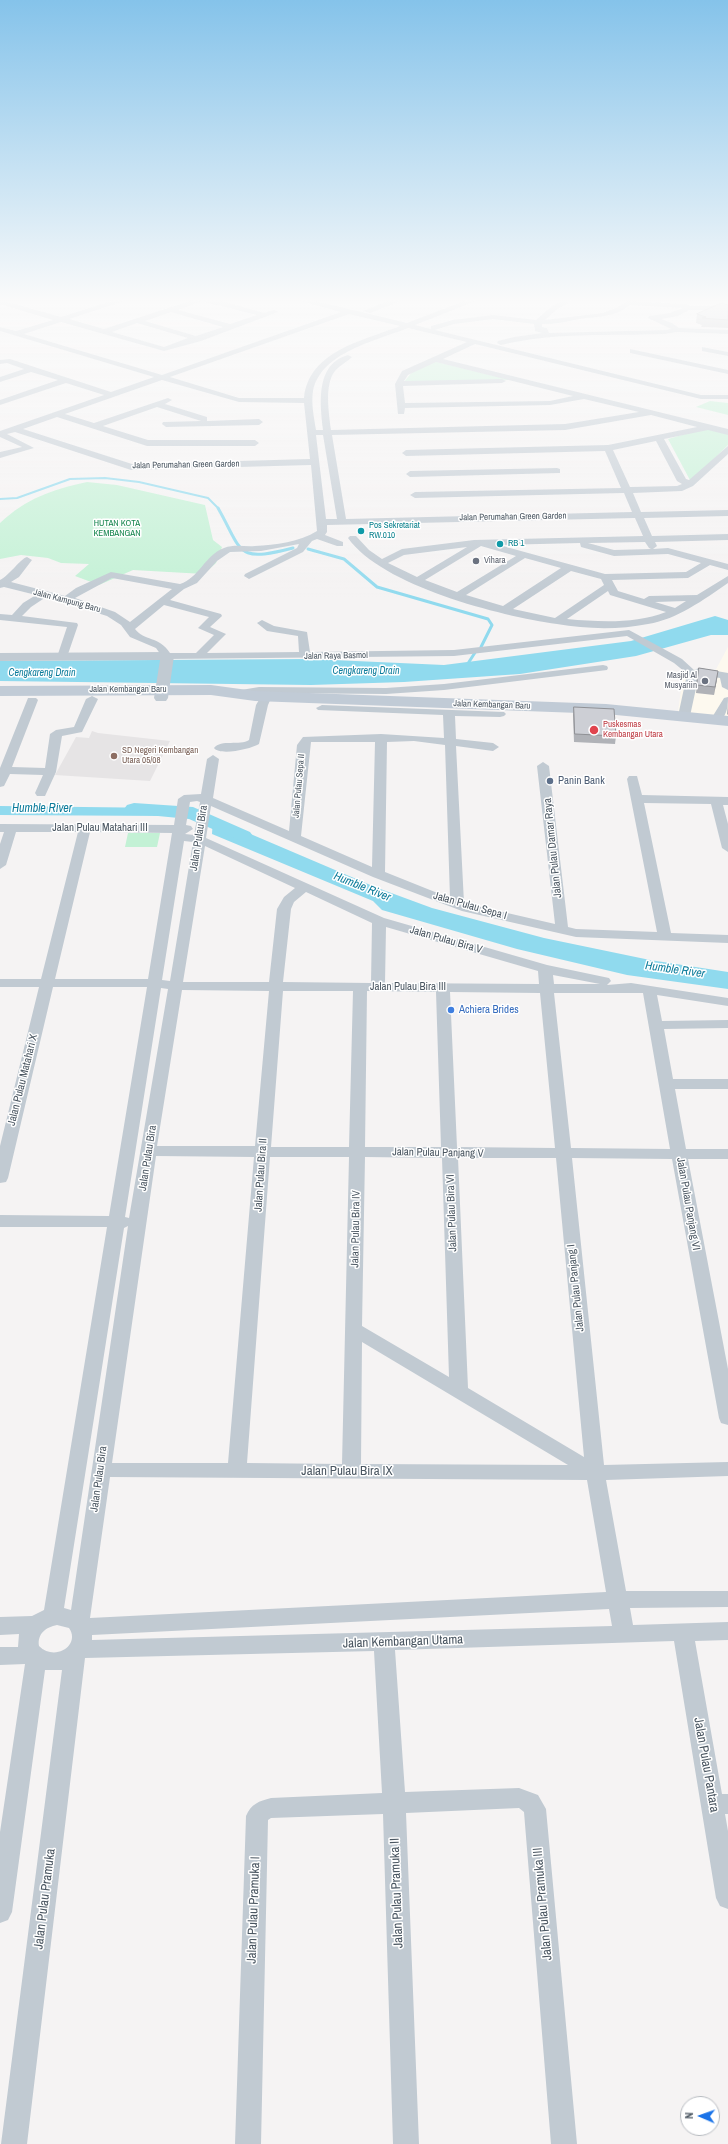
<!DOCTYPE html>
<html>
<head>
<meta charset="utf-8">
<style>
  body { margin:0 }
  #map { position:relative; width:728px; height:2144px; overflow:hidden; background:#f5f3f3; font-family:"Archivo Narrow",sans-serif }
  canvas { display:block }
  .north { position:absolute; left:680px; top:2096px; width:40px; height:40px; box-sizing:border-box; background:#fff; border:1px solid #b7bbc0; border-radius:50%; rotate:272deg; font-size:11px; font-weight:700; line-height:16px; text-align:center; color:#4a5661 }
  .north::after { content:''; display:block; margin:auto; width:14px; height:18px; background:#1a73e8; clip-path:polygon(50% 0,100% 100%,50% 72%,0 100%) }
</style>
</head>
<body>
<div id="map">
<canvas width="728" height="2144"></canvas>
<div class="north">N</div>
</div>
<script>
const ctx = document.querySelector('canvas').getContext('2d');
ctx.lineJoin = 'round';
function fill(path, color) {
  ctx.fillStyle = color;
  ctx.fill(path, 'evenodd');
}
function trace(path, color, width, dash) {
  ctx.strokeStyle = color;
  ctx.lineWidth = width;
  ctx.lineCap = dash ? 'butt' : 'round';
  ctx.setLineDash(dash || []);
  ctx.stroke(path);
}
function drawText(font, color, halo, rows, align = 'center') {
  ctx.font = font + ' "Archivo Narrow",sans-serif';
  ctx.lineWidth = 3;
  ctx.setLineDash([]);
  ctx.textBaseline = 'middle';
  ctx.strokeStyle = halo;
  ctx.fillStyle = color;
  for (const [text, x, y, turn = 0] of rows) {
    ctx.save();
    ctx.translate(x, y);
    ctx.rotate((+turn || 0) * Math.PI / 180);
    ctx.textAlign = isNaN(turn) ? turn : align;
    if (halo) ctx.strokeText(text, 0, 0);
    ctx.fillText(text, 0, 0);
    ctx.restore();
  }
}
fill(new Path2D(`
  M728,647V725L677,719L684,668L714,673Z`), '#fdf9ef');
fill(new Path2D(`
  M92,731L98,733L170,741L150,781L55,775L76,737L89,738Z`), '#e6e4e5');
fill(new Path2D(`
  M433,361L511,380L403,383L413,371Z
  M710,401L728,403V415L696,407Z
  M706,428L728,432V445L691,482L668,439Z
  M87,482L117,485L205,505L213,540L222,547L216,563L204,574L133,570L99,585L75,576L89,564L61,563L48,558L21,555L0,559V523C27,498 51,490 87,482Z
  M128,833H160L157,847H125Z`), '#c3f1d5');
fill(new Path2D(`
  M715,616L728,620V635H711L636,656L520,674L404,682L311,685L0,681V661L311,659L444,665L631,641Z
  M0,806L167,808V816L0,815Z
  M213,818L375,887L432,908L544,938L650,960L728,972V989L627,975L517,949L382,910L373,901L212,834Z`), '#90daee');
trace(new Path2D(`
  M0,499L17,498L70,479L105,478L139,482L208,498L219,509`), '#90daee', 2);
trace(new Path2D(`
  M218,508C243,552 235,563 293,548
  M308,549L344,559L377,587L488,619L492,625L481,647L483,650L476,651L467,665`), '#90daee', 3);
fill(new Path2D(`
  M134,803L193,807L250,832L253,836L250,840L243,842L189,819L127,813L124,809L127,805Z`), '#90daee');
fill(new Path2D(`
  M0,300L61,317L115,300H127L69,319L104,329L193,300H217L264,313L274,310L278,312L201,341L164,351L61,322L24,334L162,375L341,312L297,300H311L407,323L467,300H478L415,325L431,329V326L453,320L493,315L536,320C548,310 556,300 573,300L556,310L545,320L603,313L616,308L628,301L686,304L690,306H728V310H689L678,316L661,319L672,323L679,328L728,330V334L677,332L665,334C611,336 554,332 501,345L497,343L498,341L514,337L542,333L535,331L534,324L493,319L454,324L435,330L701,395H728V399H701L475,344L443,359L728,429V435L708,430L664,439L686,479L689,480L728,446V454L693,486L682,491L633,493L641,512L728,510V516L644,518L652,536L728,534V540L655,542L657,546L653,549L668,548L728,564V570L710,565L688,578L612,580L618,591L644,599L649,596L697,595L728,576V583C703,600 678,619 648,624C618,630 586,629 557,624C500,616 382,586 348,538L350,536H356L369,550L382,559L402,549L474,540L643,536L635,518L327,525V532L325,535L343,542V546H337L317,539L312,541L303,552L249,579L244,576L245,574L297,548L299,544L261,551L230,552L217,561L197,583L184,589L170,600L221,614L222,616L210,627L226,634L207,653L299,652L298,636L267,631L257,623L262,620L274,626L307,632L310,652L454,650L629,630L682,659L694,670L699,668L728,673V690L722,687L720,678L696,674L698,679L690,716L684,719L680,718L678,716L686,679L685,672L674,663L627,636L454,656L167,659L163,658L156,648L130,637L121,625L107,616L46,597L31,607L22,616L77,623L78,625L67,657L62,660L58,659L57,657L67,627L0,620V614L12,615L23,603L36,595L4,587L0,588V580C10,575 20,559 27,557L32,560L19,577L11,582L65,596L76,588L111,572L180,584C199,578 205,555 224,548C235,544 245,547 255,546C275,545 300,542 317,531L311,465L131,470L15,432L7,434L34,448L0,458V452L22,447L0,437V431L104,395L66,383L0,405V400L58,380L31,372L0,382V377L24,369L7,363L0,364V360L10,359L111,392L154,377L0,331V327L16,331L53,320L0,304ZM204,300L205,302L257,315L230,324L178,310ZM630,305L682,308L670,313L649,316L648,318L671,329L665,330L549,333L547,328L542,327V324C555,324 566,322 579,319C598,316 614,318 630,305ZM171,312L223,327L196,336L145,321ZM349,314L400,326C362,341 309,351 304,398H239L170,377ZM137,323L188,338L164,347L112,332ZM408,328L467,342L402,371L395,384L398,414H404L405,408L550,405L584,399L639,412L565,424L331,430C329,413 324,385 335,371C340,365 347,362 352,357L348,355C315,364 320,404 323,430H316C314,417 311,404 313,391C321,352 376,341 408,328ZM436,362L573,396L550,401L405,403L403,386L502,383L506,381L502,379L404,381L408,375ZM162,380L239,402L304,403L310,459L132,464L23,429L57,417L147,446H255L259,443L255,440H148L103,426L157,407L201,421L163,422L162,424L166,427L259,425L263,422L259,419L207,421V417L165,404L172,400L168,398L94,423L65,414ZM651,415L697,427L608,445L406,450L402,453L406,456L605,451L621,488L415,492L410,495L415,498L624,493L632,512L346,519L332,435L565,430ZM316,435H323L337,519H326ZM656,441L677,481L682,484L677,486L630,487L613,450ZM645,542L649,548L651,549L614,550L588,543ZM580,543L581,547L614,556L668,554L701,563L686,572L605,574L499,545ZM481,546L516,556L457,592L425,580ZM467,547L417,577L388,563L404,555ZM525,558L561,568L503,606L466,595ZM571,571L601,579L604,585L555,618L513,609ZM112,578L172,589L130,622L115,612L75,598ZM608,591L610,595L666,612C635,624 600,622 567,619ZM686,601L675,608L655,602ZM164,605L209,617L198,628L214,635L196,653H170C159,636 144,641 135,629Z
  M391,300H403L370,313L363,311Z
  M702,347L728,352V356L702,351Z
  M630,349L728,370V374L630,353Z
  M557,468L560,469V473L410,477L406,474L410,471Z
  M603,665L607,666L608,668L607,670L444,690L386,694L269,693L272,696L268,705L259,744C251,749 220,756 214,748C221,739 240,746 249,740L256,705L263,693L235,695L233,693L235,691L259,687L386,688L444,684Z
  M92,696L98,699L82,732L62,736L56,772L45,796H37L35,793L43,775L10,774L4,786L0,787V768L28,698H36L38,700L12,767L45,768L50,734L56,730L74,727L86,699Z
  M728,697C728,707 727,713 721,721H713L711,719L724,698Z
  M322,705L504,712L506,714L504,716L500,717L455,716L456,739L493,743L499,747L493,751L456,746L464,903L555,924L537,766L543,762L549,766L568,927L576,929L657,932L627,779L629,776H637L642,795L728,797V805H723L728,824V852L722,848L711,804L644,803L671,933L728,935V943L576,937L462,911L373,877L211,806L206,838L384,918L547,965L609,978L611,981L607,985L631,983L728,998V1006L657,995L662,1021L728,1020V1028L664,1029L673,1079H728V1089H675L686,1149H728V1159H688L728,1369V1425L721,1423L719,1418L672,1159L572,1158L604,1465L728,1462V1476L606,1480L626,1591H728V1607L630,1608L633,1625L728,1622V1640L695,1641L722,1794H728V1814H725L728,1831V1909L720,1906L716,1898L674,1641L395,1650L405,1792L519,1788L538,1795L546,1809L577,2144H551L524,1812L519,1808L406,1813L419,2144H393L383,1814L271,1818L268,1820L261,2144H235L246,1816C251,1804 259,1801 271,1798L382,1793L374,1651L85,1658L27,2144H1L62,1670H45L12,1912L8,1920L0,1923V1832L25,1664L0,1665V1647H18L19,1634L0,1635V1617L32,1616L44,1610L107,1227H0V1215L109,1216L147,987H53L8,1178L6,1182L0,1183V1146L39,987H0V979H41L78,832H16L6,865L0,869V844L4,832H0V824L174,825L178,799L184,795L201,794L207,759L213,755L219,759L213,798L289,831L297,745L303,737L381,734L444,738L443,715L318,710L316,708ZM414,741L445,745L450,898L385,872L387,742ZM311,742H375L372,867L301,836ZM197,801L200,802L194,835L185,834L193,829L191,826L186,825L190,802ZM90,832L172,833L148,979H55ZM184,841L193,842L170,981L162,980ZM205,846L295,888L284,897L277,909L269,982H183ZM306,892L372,923L371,983L283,982L291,909L294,902ZM386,927L538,971L539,984L385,983ZM553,975L600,984H554ZM161,988L168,989L129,1218L125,1217ZM182,990L269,991L255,1146H157ZM283,991H353L349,1147H271ZM367,991L436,992L441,1147H365ZM450,992L540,993L555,1148L457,1147ZM554,993H643L670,1149L571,1148ZM156,1156L254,1157L228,1463H112ZM270,1157H349L342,1464L247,1463ZM365,1157L442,1158L449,1377L362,1326ZM458,1158H556L584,1457L468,1388ZM128,1226L71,1610L64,1608L124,1228ZM362,1342L568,1465L361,1464ZM110,1477L587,1480L606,1592L90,1618ZM609,1609L612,1626L92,1640V1635ZM57,1625L69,1628C81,1645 55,1662 39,1646C37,1634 46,1627 57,1625Z`), '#c1cad2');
fill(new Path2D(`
  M167,652L174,656L168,698L166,701H156L154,698L160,660L0,661V653Z`), '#c1cad2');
fill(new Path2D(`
  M211,685L255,691L606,704L728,716V726L606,714L255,701L211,695L0,696V686Z`), '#c1cbd6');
fill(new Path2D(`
  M728,305V328L701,327L702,325L696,323L697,314Z
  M699,668L718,671L714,695L696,693Z
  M728,704V715L727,714Z
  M574,707L616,736L615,744L574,742L573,715Z`), '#b0b2b7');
fill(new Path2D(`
  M718,671L717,679L714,695L715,687Z`), '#909195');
const building = new Path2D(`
  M722,303L728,305V320L702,318L706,317L697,314Z
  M699,668L718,671L715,687L697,685Z
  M574,707L614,709L616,736L575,734Z`);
fill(building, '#cdcfd5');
trace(building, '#909195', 1);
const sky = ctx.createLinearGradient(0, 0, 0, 600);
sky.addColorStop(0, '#85c3ea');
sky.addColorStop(0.5, '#fafafa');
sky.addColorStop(1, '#fafafa00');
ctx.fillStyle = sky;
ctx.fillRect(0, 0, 728, 600);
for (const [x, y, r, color] of [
  [361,531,4,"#0f9aa8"],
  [500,544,4,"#0f9aa8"],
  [476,561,4,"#6b7280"],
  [705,681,4,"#6b7280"],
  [594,730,5,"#e0444e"],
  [114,756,4,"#8d6e63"],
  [550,781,4,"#5c6f8a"],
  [451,1010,4,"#3f7fe0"]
]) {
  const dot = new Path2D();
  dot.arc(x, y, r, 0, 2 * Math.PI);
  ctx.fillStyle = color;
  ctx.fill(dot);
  trace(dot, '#fff', 1.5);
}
drawText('9px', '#4a5661', '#fff', [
  ["Jalan Perumahan Green Garden",186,465,-1],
  ["Jalan Perumahan Green Garden",513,517,-1],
  ["Jalan Kampung Baru",67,601,15],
  ["Jalan Raya Basmol",336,656,-1],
  ["Jalan Kembangan Baru",128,690],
  ["Jalan Kembangan Baru",492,705,2],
  ["Jalan Pulau Sepa II",299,786,-85]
]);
drawText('9px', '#17864f', '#fff', [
  ["HUTAN KOTA",117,524],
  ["KEMBANGAN",117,534]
]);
drawText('9px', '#0d838f', '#fff', [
  ["Pos Sekretariat",369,526],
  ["RW.010",369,536],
  ["RB 1",508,544]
], 'left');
drawText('9px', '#5b616d', '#fff', [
  ["Vihara",484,561],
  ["Masjid Al",697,676,"right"],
  ["Musyariin",697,686,"right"]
], 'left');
drawText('9px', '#be3a42', '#fff', [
  ["Puskesmas",603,725],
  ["Kembangan Utara",603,735]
], 'left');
drawText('9px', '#785e54', '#fff', [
  ["SD Negeri Kembangan",122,751],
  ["Utara 05/08",122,761]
], 'left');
drawText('italic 10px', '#0c7c9b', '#fff', [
  ["Cengkareng Drain",366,671],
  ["Cengkareng Drain",42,673]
]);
drawText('11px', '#4e5e75', '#fff', [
  ["Panin Bank",558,781]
], 'left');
drawText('11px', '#4a5661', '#fff', [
  ["Jalan Pulau Matahari III",100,828],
  ["Jalan Pulau Bira",199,838,-81],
  ["Jalan Pulau Damar Raya",553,848,-96],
  ["Jalan Pulau Sepa I",470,906,16],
  ["Jalan Pulau Bira V",446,940,16],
  ["Jalan Pulau Bira III",408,987],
  ["Jalan Pulau Matahari X",23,1080,-76],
  ["Jalan Pulau Panjang V",438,1153,1],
  ["Jalan Pulau Bira",148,1158,-81],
  ["Jalan Pulau Bira II",261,1175,-86],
  ["Jalan Pulau Panjang VI",688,1204,80],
  ["Jalan Pulau Bira VI",452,1213,-92],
  ["Jalan Pulau Bira IV",356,1229,-89],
  ["Jalan Pulau Panjang I",576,1288,-96],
  ["Jalan Pulau Bira",99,1479,-82]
]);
drawText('11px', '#366cbe', '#fff', [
  ["Achiera Brides",459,1010]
], 'left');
drawText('italic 12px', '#0c7c9b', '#fff', [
  ["Humble River",42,809],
  ["Humble River",362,887,22],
  ["Humble River",675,970,8]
]);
drawText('13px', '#4a5661', '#fff', [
  ["Jalan Pulau Bira IX",347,1472],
  ["Jalan Kembangan Utama",403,1642,-2],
  ["Jalan Pulau Pantara",706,1765,80],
  ["Jalan Pulau Pramuka II",397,1893,-92],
  ["Jalan Pulau Pramuka",45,1899,-83],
  ["Jalan Pulau Pramuka III",543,1904,-95],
  ["Jalan Pulau Pramuka I",254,1910,-88]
]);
</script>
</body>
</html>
